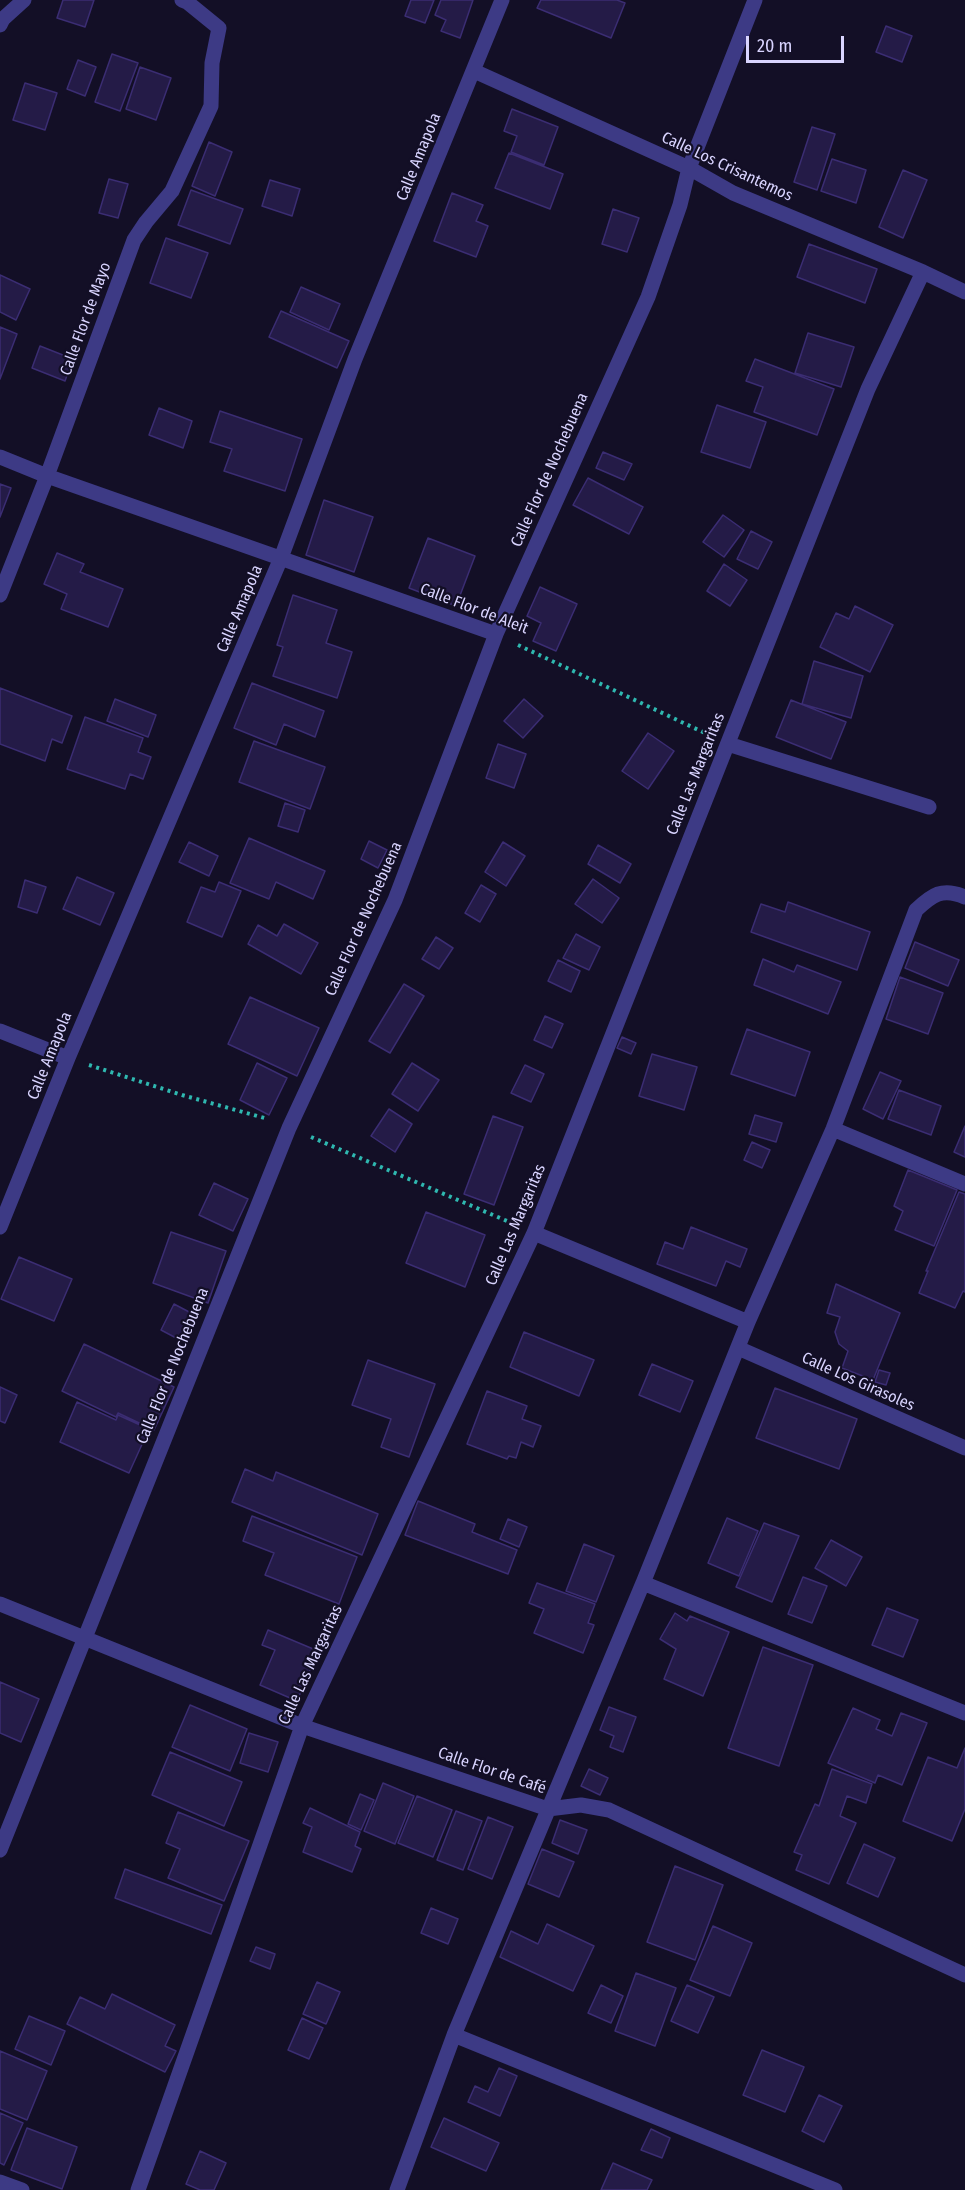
<!DOCTYPE html>
<html>
<head>
<meta charset="utf-8">
<style>
  body { margin:0 }
  #map { position:relative; width:965px; height:2190px; overflow:hidden; background:#130f26; font-family:"Fira Sans Condensed",sans-serif }
  canvas { display:block }
  .scale { position:absolute; left:746px; top:36px; width:98px; height:27px; box-sizing:border-box; border:3px solid #d9d4ff; border-top:0; padding-left:8px; font-size:18px; line-height:21px; white-space:nowrap; color:#d9d4ff; -webkit-text-stroke:4px #130f26; paint-order:stroke }
</style>
</head>
<body>
<div id="map">
<canvas width="965" height="2190"></canvas>
<div class="scale">20 m</div>
</div>
<script>
const ctx = document.querySelector('canvas').getContext('2d');
ctx.lineJoin = 'round';
function fill(path, color) {
  ctx.fillStyle = color;
  ctx.fill(path, 'evenodd');
}
function trace(path, color, width, dash) {
  ctx.strokeStyle = color;
  ctx.lineWidth = width;
  ctx.lineCap = dash ? 'butt' : 'round';
  ctx.setLineDash(dash || []);
  ctx.stroke(path);
}
function drawText(font, color, halo, rows, align = 'center') {
  ctx.font = font + ' "Fira Sans Condensed",sans-serif';
  ctx.lineWidth = 4.5;
  ctx.setLineDash([]);
  ctx.textBaseline = 'middle';
  ctx.strokeStyle = halo;
  ctx.fillStyle = color;
  for (const [text, x, y, turn = 0] of rows) {
    ctx.save();
    ctx.translate(x, y);
    ctx.rotate((+turn || 0) * Math.PI / 180);
    ctx.textAlign = isNaN(turn) ? turn : align;
    if (halo) ctx.strokeText(text, 0, 0);
    ctx.fillText(text, 0, 0);
    ctx.restore();
  }
}
const building = new Path2D(`
  M63,0H94L85,27L57,18Z
  M411,0H434L425,23L405,16Z
  M441,0H473L460,38L441,31L446,20L435,15Z
  M541,0H617L625,3L611,38L537,8Z
  M886,26L912,36L902,62L876,52Z
  M112,54L138,63L120,111L95,102Z
  M78,60L96,67L85,96L67,89Z
  M140,67L171,78L156,120L126,109Z
  M25,83L57,93L45,130L13,120Z
  M512,109L558,127L544,165L511,152L517,136L504,131Z
  M812,127L835,134L817,190L794,182Z
  M209,142L232,152L215,196L192,186Z
  M509,153L563,174L550,209L495,188Z
  M832,159L866,170L856,203L821,191Z
  M903,170L927,180L903,238L879,227Z
  M109,179L128,184L118,218L99,213Z
  M270,180L300,189L292,216L262,206Z
  M191,190L243,209L230,244L178,225Z
  M452,193L483,205L476,221L488,226L476,257L434,241Z
  M613,209L639,218L627,252L602,244Z
  M166,238L208,253L191,298L150,283Z
  M809,244L877,269L865,303L797,277Z
  M0,275L30,289L16,320L0,312Z
  M301,287L340,304L329,330L290,312Z
  M281,311L349,341L337,368L269,337Z
  M0,327L17,334L0,379Z
  M808,333L854,347L841,387L795,373Z
  M40,346L73,359L65,381L32,368Z
  M755,359L834,389L817,435L754,412L763,387L746,381Z
  M717,405L766,422L750,468L701,452Z
  M159,408L192,421L183,448L149,435Z
  M220,411L302,439L285,491L224,471L232,449L210,442Z
  M603,452L632,464L624,480L596,468Z
  M588,478L643,507L629,534L573,505Z
  M0,484L11,488L0,517Z
  M324,500L373,517L354,572L306,555Z
  M723,515L744,530L724,557L703,542Z
  M751,531L772,542L758,569L737,559Z
  M428,538L475,556L456,606L409,588Z
  M57,553L84,564L80,572L123,589L108,627L61,609L67,594L44,584Z
  M724,564L747,580L730,606L707,591Z
  M540,587L577,604L556,651L533,641L541,623L527,616Z
  M293,595L337,610L326,643L352,652L337,698L273,676L283,647L277,645Z
  M855,606L893,625L870,672L820,647L836,613L849,619Z
  M814,661L863,676L851,718L802,704Z
  M252,683L324,711L315,737L284,724L276,745L234,728Z
  M0,688L72,716L62,743L52,739L45,761L0,744Z
  M115,699L156,715L148,737L107,721Z
  M524,699L543,716L523,738L504,721Z
  M791,700L846,722L831,759L776,737Z
  M85,717L143,738L138,752L151,757L143,779L130,774L125,789L67,769Z
  M648,733L674,751L648,789L622,771Z
  M254,741L325,767L310,809L239,782Z
  M498,744L526,754L514,788L486,778Z
  M285,803L305,810L298,832L278,826Z
  M249,838L325,871L313,899L276,882L269,899L230,883Z
  M369,841L387,850L378,868L361,859Z
  M189,842L218,856L209,876L179,862Z
  M503,842L525,856L506,886L485,872Z
  M598,845L631,864L620,883L588,864Z
  M77,877L114,893L100,925L63,909Z
  M593,879L619,898L602,923L575,904Z
  M25,880L46,887L37,913L18,907Z
  M219,882L241,891L222,937L187,922L201,887L215,892Z
  M481,885L496,894L480,922L465,913Z
  M788,902L870,932L857,970L751,932L761,904L785,912Z
  M284,924L318,943L301,974L248,944L258,925L277,936Z
  M576,934L600,947L589,970L563,958Z
  M436,937L453,948L439,969L422,959Z
  M915,942L959,960L948,986L905,968Z
  M763,959L794,972L797,965L841,982L828,1014L754,985Z
  M558,960L580,971L571,992L548,981Z
  M900,977L943,993L928,1034L886,1019Z
  M404,984L424,996L390,1053L369,1041Z
  M250,997L319,1028L297,1076L228,1044Z
  M545,1016L563,1024L552,1048L534,1040Z
  M747,1029L810,1052L795,1096L731,1074Z
  M622,1037L636,1043L631,1054L617,1048Z
  M652,1054L697,1067L684,1110L639,1096Z
  M257,1063L287,1078L269,1115L240,1100Z
  M412,1063L439,1080L418,1111L392,1094Z
  M525,1065L544,1074L531,1102L511,1093Z
  M880,1072L901,1081L883,1119L863,1109Z
  M899,1090L941,1106L931,1135L888,1119Z
  M389,1109L412,1124L395,1152L371,1136Z
  M755,1115L782,1123L776,1142L749,1134Z
  M493,1116L523,1127L494,1205L464,1194Z
  M965,1126V1157L954,1152Z
  M752,1142L770,1150L762,1168L744,1160Z
  M908,1170L957,1190L934,1246L895,1230L903,1211L894,1206Z
  M214,1183L248,1199L233,1231L199,1215Z
  M959,1192L965,1194V1292L963,1291L955,1308L919,1293L928,1271H926Z
  M426,1212L485,1235L465,1287L406,1263Z
  M691,1227L747,1249L740,1267L726,1261L716,1286L657,1264L665,1242L683,1249Z
  M171,1232L226,1251L208,1303L153,1283Z
  M19,1257L72,1279L54,1321L1,1299Z
  M836,1284L900,1313L873,1380L842,1368L848,1351L839,1344L835,1332L840,1317L827,1313Z
  M174,1304L193,1314L180,1340L161,1330Z
  M524,1332L594,1360L579,1396L510,1367Z
  M84,1344L174,1387L154,1430L118,1413L116,1417L62,1391Z
  M368,1360L435,1384L409,1457L381,1447L391,1419L352,1405Z
  M652,1364L693,1381L680,1412L639,1395Z
  M879,1370L890,1373L886,1385L875,1382Z
  M0,1387L17,1395L5,1423L0,1421Z
  M775,1388L857,1419L839,1469L756,1438Z
  M487,1391L527,1406L522,1419L541,1426L533,1447L521,1442L516,1458L509,1456L507,1459L467,1444Z
  M77,1402L116,1420L118,1415L149,1429L129,1473L60,1442Z
  M245,1469L273,1481L276,1472L378,1514L362,1555L232,1502Z
  M418,1501L475,1524L472,1532L517,1550L508,1574L405,1535Z
  M252,1516L357,1557L339,1604L265,1575L274,1553L243,1541Z
  M727,1518L758,1531L739,1576L708,1563Z
  M508,1519L527,1527L519,1547L500,1539Z
  M764,1523L799,1536L772,1602L736,1587Z
  M831,1540L862,1557L846,1586L815,1568Z
  M584,1544L614,1556L596,1602L566,1591Z
  M803,1577L827,1586L812,1623L788,1614Z
  M537,1583L595,1604L588,1623L594,1625L583,1653L534,1633L544,1609L529,1603Z
  M887,1608L918,1620L903,1657L872,1645Z
  M675,1613L687,1621L690,1616L729,1632L703,1696L664,1679L676,1649L660,1639Z
  M268,1630L318,1651L297,1701L260,1685L275,1650L262,1645Z
  M763,1647L813,1665L779,1766L728,1748Z
  M0,1682L39,1699L21,1742L0,1733Z
  M190,1705L247,1729L230,1771L172,1747Z
  M609,1707L636,1717L623,1752L610,1747L614,1736L600,1730Z
  M853,1708L880,1720L876,1729L892,1736L901,1713L927,1723L902,1785L878,1775L875,1783L828,1763Z
  M249,1733L278,1742L268,1772L240,1763Z
  M965,1748V1809L952,1841L903,1821L928,1757L957,1768Z
  M170,1752L242,1782L224,1826L152,1795Z
  M589,1769L608,1778L600,1795L581,1786Z
  M832,1769L872,1784L866,1803L847,1796L840,1816L856,1823L829,1884L796,1870L802,1855L794,1852L815,1804L819,1806Z
  M383,1783L414,1796L395,1844L364,1831Z
  M360,1794L374,1800L361,1830L348,1824Z
  M417,1796L452,1810L433,1857L398,1843Z
  M310,1808L360,1832L355,1846L361,1849L352,1872L303,1852L312,1827L303,1823Z
  M456,1811L482,1821L463,1870L437,1860Z
  M178,1812L249,1841L224,1901L168,1878L180,1849L166,1843Z
  M488,1817L513,1827L492,1879L468,1869Z
  M560,1820L587,1830L578,1854L552,1843Z
  M864,1844L895,1858L878,1897L847,1883Z
  M542,1849L574,1862L559,1897L528,1884Z
  M675,1866L723,1885L695,1960L647,1942Z
  M125,1869L222,1905L211,1934L115,1898Z
  M431,1908L458,1919L448,1944L421,1933Z
  M547,1924L594,1946L573,1991L500,1957L511,1931L538,1944Z
  M713,1926L752,1943L730,1996L690,1980Z
  M256,1947L275,1954L270,1969L250,1961Z
  M636,1973L676,1988L655,2046L615,2031Z
  M317,1982L340,1992L326,2024L303,2014Z
  M601,1985L623,1996L611,2023L588,2013Z
  M687,1985L714,1997L698,2033L671,2021Z
  M112,1994L175,2025L165,2046L176,2051L165,2072L67,2024L80,1997L105,2009Z
  M29,2016L65,2031L51,2065L15,2049Z
  M302,2018L323,2028L309,2059L288,2050Z
  M762,2050L804,2067L785,2112L743,2095Z
  M0,2051L47,2071L27,2120L0,2109Z
  M499,2068L517,2076L500,2116L468,2102L475,2086L488,2092Z
  M819,2095L842,2106L824,2142L802,2131Z
  M0,2113L23,2123L4,2165L0,2163Z
  M444,2118L499,2143L486,2171L431,2147Z
  M27,2128L77,2147L62,2189L11,2170Z
  M651,2129L670,2138L662,2158L641,2150Z
  M200,2151L226,2163L214,2190H200L186,2184Z
  M613,2163L652,2180L647,2190H601Z`);
fill(building, '#241b47');
trace(building, '#3b2d73', 1.5);
trace(new Path2D(`
  M518,645L707,734
  M89,1065L182,1095L268,1119
  M311,1137L514,1224`), '#2fb8b0', 4, [3, 4.5]);
trace(new Path2D(`
  M0,25L3,19L24,0
  M474,71L689,168L733,193L923,272L965,292
  M0,457L47,476L496,634
  M0,595L47,476L134,240L146,222L172,191L211,106L212,63L219,28L187,2L182,0
  M728,744L929,807
  M0,1031L68,1058
  M833,1129L965,1184
  M0,1227L68,1058L281,558L355,359L502,0
  M534,1233L748,1322
  M738,1348L965,1448
  M643,1583L748,1322L833,1129L916,910C932,895 942,887 965,897
  M0,1604L302,1726L548,1809L581,1805L609,1810L965,1975
  M0,1850L289,1128L395,900L496,634L648,297L680,205L689,168L755,0
  M454,2035L835,2190
  M0,2182L22,2190
  M138,2190L302,1726L534,1233L868,389L923,272
  M397,2190L454,2035L643,1583L965,1713`), '#3d3a85', 15);
drawText('16px', '#d9d4ff', '#130f26', [
  ["Calle Amapola",419,157,-68],
  ["Calle Los Crisantemos",727,167,25],
  ["Calle Flor de Mayo",86,319,-70],
  ["Calle Flor de Nochebuena",550,470,-66],
  ["Calle Amapola",240,609,-67],
  ["Calle Flor de Aleit",474,609,21],
  ["Calle Las Margaritas",696,774,-68],
  ["Calle Flor de Nochebuena",364,919,-66],
  ["Calle Amapola",50,1056,-68],
  ["Calle Las Margaritas",516,1225,-67],
  ["Calle Flor de Nochebuena",173,1366,-68],
  ["Calle Los Girasoles",858,1382,24],
  ["Calle Las Margaritas",311,1665,-65],
  ["Calle Flor de Café",492,1771,19]
]);
</script>
</body>
</html>
